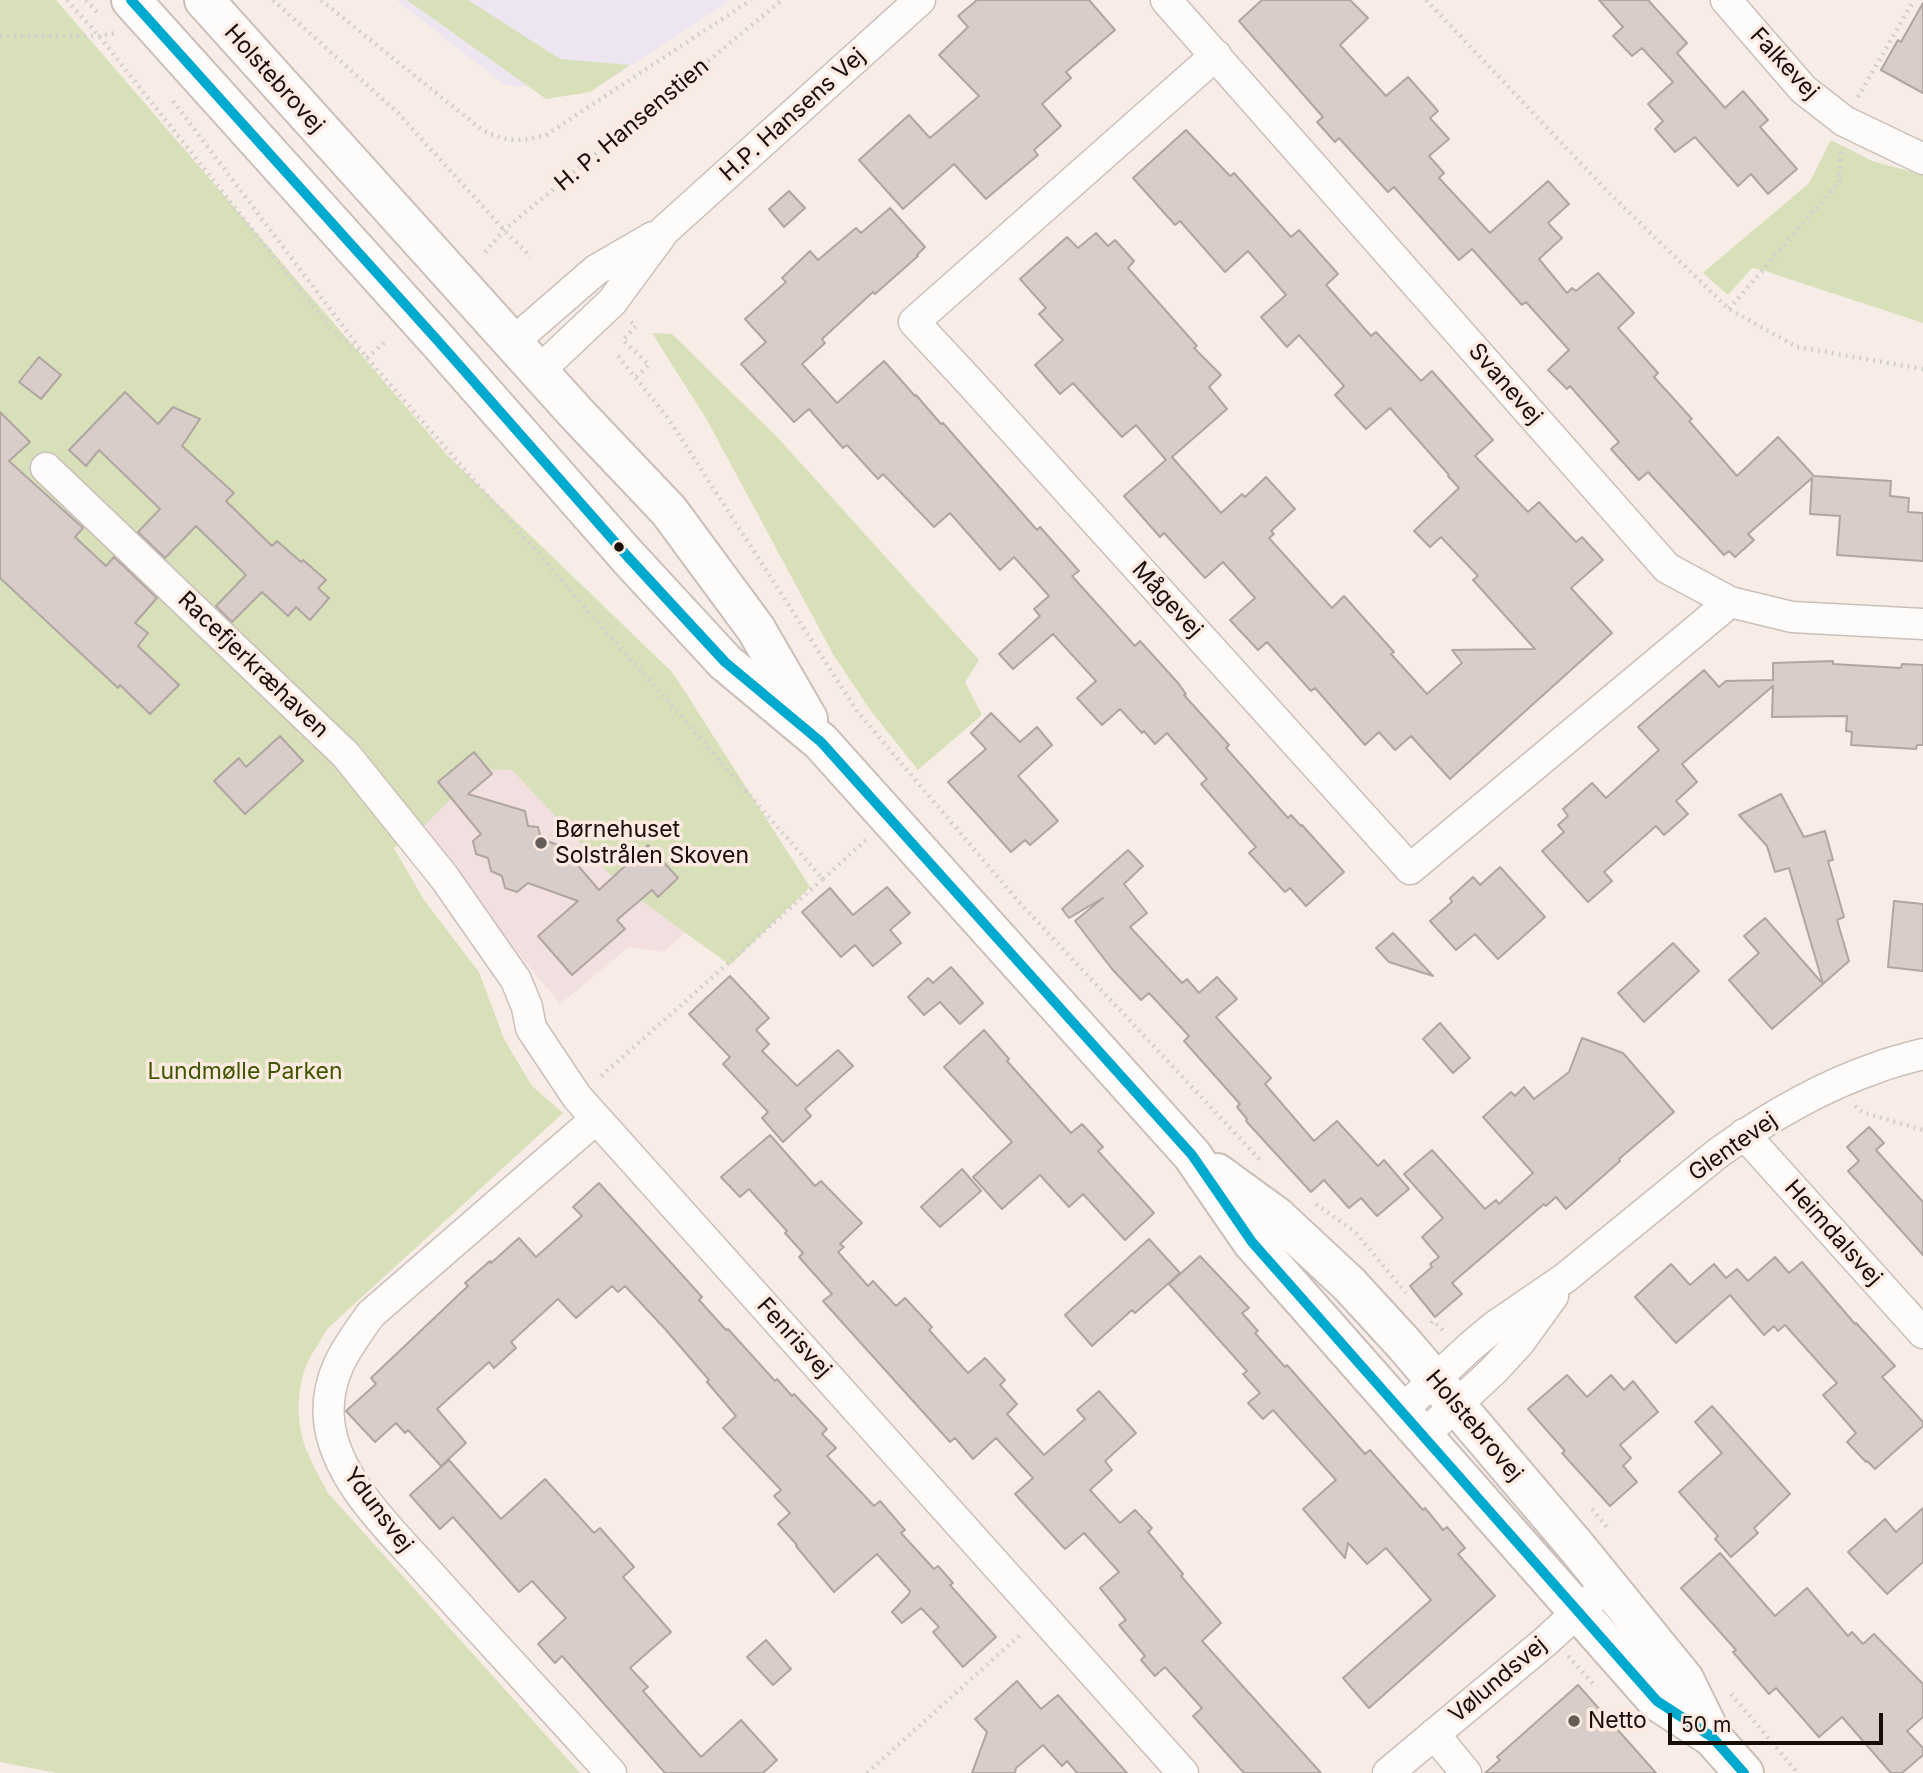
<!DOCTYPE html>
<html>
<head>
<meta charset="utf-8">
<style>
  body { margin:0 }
  #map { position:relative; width:1923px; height:1773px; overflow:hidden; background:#f7ece6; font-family:Inter,sans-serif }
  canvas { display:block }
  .scale { position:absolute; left:1668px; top:1713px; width:215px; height:32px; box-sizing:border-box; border:4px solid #180e08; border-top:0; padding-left:9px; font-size:21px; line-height:24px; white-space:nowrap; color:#180e08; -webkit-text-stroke:5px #fdeae0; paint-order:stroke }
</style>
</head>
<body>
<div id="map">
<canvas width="1923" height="1773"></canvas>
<div class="scale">50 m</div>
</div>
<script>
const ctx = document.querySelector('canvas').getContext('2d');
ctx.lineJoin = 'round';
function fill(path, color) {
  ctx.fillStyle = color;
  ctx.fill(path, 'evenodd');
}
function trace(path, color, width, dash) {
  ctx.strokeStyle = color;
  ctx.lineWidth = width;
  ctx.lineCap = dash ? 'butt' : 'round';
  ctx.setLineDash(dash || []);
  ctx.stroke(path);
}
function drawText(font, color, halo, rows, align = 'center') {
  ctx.font = font + ' Inter,sans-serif';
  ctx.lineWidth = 7;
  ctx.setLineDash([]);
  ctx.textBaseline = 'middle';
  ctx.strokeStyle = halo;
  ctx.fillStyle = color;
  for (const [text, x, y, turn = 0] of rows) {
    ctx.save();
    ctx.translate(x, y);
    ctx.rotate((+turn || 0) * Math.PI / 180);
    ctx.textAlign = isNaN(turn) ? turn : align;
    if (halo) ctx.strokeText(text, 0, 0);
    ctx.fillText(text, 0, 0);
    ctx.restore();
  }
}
fill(new Path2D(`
  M396,0H732L590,92L505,85Z`), '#ede6f0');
fill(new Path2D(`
  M471,704L713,907L664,952L629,947L560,1004L375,779Z`), '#f2e0e1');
fill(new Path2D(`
  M0,0H56L448,456L673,673L810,887L730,965L621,886L512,770L481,769L417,833L394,848L424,900L479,972L504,1039L532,1086L563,1113L327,1329C321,1340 313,1351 308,1362C296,1387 296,1423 306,1449C312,1464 320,1478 328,1493L580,1773H57L0,1762Z
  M407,0H468L560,59L630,65L590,92L546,99Z
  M1831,140L1872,161L1923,175V323L1762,270L1752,268L1728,295L1703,273L1809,183Z
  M652,333L672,334L778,438L979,660L965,682L982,715L918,770L871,711L833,654L707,420Z`), '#d8e0ba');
const building = new Path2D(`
  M977,0H1089L1115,30L1066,72L1071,78L1042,104L1061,126L1034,150L1038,155L986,199L954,164L903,209L859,160L909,115L930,138L979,96L939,55L968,27L958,16Z
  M1262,0H1350L1368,18L1340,45L1386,96L1408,77L1438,111L1430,118L1449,139L1429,156L1444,173L1439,178L1490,233L1548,181L1569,204L1548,223L1562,238L1539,259L1567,293L1572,288L1576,291L1598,273L1634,313L1618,328L1658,373L1654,377L1692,419L1689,421L1737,476L1778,437L1814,476L1891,481L1890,496L1909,498L1908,512L1923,513V561L1837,555L1840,516L1810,514L1812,478L1748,534L1754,540L1735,557L1729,551L1724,555L1648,472L1639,480L1611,449L1619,442L1570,386L1567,389L1548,370L1569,350L1526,302L1522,305L1472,249L1459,260L1394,187L1388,192L1339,138L1335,142L1317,122L1323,117L1239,21Z
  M1599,0H1648L1687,43L1677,53L1725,108L1743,91L1768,120L1760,127L1797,169L1768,194L1751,174L1738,186L1695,137L1675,152L1655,129L1663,121L1648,104L1673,82L1642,48L1632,56L1613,36L1623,27Z
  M1923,3V93L1881,70L1898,40L1901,42Z
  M1186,130L1230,176L1234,173L1291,237L1299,230L1338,274L1326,285L1371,336L1376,332L1421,381L1432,371L1493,440L1475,456L1528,512L1539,502L1576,542L1582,537L1603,560L1571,588L1612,633L1450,779L1411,736L1395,750L1379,732L1365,745L1315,688L1311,691L1267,642L1258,650L1230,620L1255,598L1223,562L1205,578L1164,533L1160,537L1124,496L1166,460L1136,425L1122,437L1073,383L1060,394L1035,365L1063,340L1039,314L1046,308L1020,279L1067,237L1078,248L1096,233L1108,246L1115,240L1134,261L1128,268L1197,346L1194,348L1221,375L1209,387L1227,409L1172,457L1221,513L1242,494L1245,497L1266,477L1295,509L1271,531L1274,534L1269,538L1332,608L1344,596L1394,652L1391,654L1427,694L1462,663L1452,650L1535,649L1473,580L1478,576L1441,537L1430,547L1414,531L1459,488L1448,476L1449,475L1390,408L1366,429L1335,395L1344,386L1299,335L1287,347L1261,317L1286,295L1248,251L1225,272L1180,221L1175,225L1133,178Z
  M789,191L805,208L784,227L769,209Z
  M890,208L925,247L917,255L918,256L875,294L873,292L822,339L825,343L802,364L837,403L884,361L915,396L916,395L941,424L943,423L1037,530L1040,527L1079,571L1072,576L1135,646L1140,641L1178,683L1186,694L1184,695L1229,745L1226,748L1288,818L1291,815L1301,826L1302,825L1344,872L1306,906L1290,888L1285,892L1249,853L1256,847L1201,784L1207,779L1167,733L1155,744L1144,731L1142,733L1120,709L1102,725L1077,698L1096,681L1053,634L1013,669L999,654L1040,616L1034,609L1049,596L1014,557L1000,570L950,513L934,527L883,474L878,479L847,445L843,448L809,409L794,422L741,364L766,342L745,319L786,282L782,278L810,251L818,260L856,228L861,233Z
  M39,357L61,375L41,399L19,382Z
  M125,392L158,424L173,407L200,419L182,446L234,493L226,501L272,546L277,541L301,562L303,560L326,580L318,588L329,598L310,620L296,607L288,616L262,592L232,622L216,606L246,575L196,526L165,558L138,532L160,509L99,450L86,466L69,450Z
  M0,412L30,442L9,461L83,528L75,537L106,566L114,557L157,598L135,623L148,633L138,646L179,685L150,714L120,685L118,688L0,578Z
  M1833,661V664L1901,668L1902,664L1923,665V745H1917L1916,749L1851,745L1852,732L1846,731L1847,716L1772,717L1773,686L1682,764L1697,782L1676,801L1688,814L1664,835L1656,826L1604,872L1612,881L1588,902L1542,851L1564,832L1558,825L1568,816L1563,809L1592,783L1606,798L1659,750L1638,727L1704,670L1719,687L1726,681L1773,680V663Z
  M991,713L1020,742L1037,727L1052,745L1018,776L1058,821L1030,845L1025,840L1011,852L948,782L986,749L971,733Z
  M280,736L303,761L245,814L214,781L239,758L246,767Z
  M474,752L492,774L468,794L525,811L528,826L538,827L541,839L561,846L599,890L648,845L678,878L658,897L652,890L617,920L625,929L572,975L538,936L578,901L528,883L517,892L505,888L502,876L491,871L488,858L476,854L473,841L481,834L438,782Z
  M1781,794L1804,837L1825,831L1833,860L1828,861L1844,917L1837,920L1849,961L1772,1029L1729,980L1759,953L1744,936L1765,918L1823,984L1789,868L1775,872L1767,846L1739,815Z
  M1128,850L1143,866L1124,884L1147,913L1130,927L1182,983L1187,979L1199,993L1217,977L1237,999L1216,1017L1271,1078L1265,1084L1314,1141L1337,1121L1378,1166L1384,1160L1409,1189L1377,1216L1361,1198L1349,1208L1324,1180L1311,1192L1246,1121L1247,1119L1237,1107L1240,1104L1184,1041L1189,1036L1149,993L1141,1000L1112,969L1075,921L1103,898L1069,918L1062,909Z
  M1500,867L1545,917L1498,959L1475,934L1456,950L1430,921L1452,902L1450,898L1473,877L1480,885Z
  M887,887L910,913L890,930L901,943L873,966L855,945L841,957L802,912L830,888L853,915Z
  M1894,901L1923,904V971L1888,967Z
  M1393,933L1433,976L1389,962L1376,948Z
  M1673,943L1699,971L1644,1022L1618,993Z
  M951,967L983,1003L960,1024L940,1002L924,1015L908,997L928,978L933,983Z
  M730,976L769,1018L756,1030L769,1044L762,1051L797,1086L838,1050L853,1066L805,1109L811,1116L783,1142L762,1118L768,1112L723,1064L730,1057L689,1014Z
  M1440,1023L1470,1058L1453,1073L1423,1039Z
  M984,1030L1009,1059L1007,1061L1071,1133L1082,1124L1103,1147L1098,1151L1154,1213L1125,1240L1083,1194L1069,1207L1040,1175L1002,1209L973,1177L1012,1142L944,1067Z
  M1582,1038L1623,1053L1674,1112L1619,1159L1620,1161L1566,1209L1556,1197L1546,1206L1544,1204L1452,1283L1462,1294L1435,1317L1410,1286L1432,1267L1430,1264L1439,1257L1422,1237L1443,1218L1404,1174L1432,1150L1485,1209L1496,1200L1499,1204L1533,1173L1483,1117L1511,1092L1515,1096L1524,1087L1534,1099L1569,1072Z
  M1869,1127L1884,1143L1876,1150L1923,1202V1255L1848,1171L1859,1161L1847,1147Z
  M770,1135L815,1186L821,1181L862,1223L840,1244L844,1247L838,1252L868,1286L873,1281L896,1306L905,1298L932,1327L929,1330L968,1373L985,1358L1005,1380L1000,1385L1017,1404L1007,1414L1044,1455L1085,1419L1077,1410L1099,1391L1136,1433L1105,1461L1112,1470L1090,1490L1120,1523L1135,1510L1152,1528L1148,1532L1183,1574L1181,1576L1221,1623L1202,1641L1321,1773H1244L1193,1716L1202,1708L1165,1667L1155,1676L1141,1660L1145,1656L1119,1625L1126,1620L1100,1588L1119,1572L1084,1533L1065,1549L1015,1494L1033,1478L996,1438L973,1459L955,1438L950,1442L823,1301L832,1294L799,1257L803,1253L785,1233L787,1231L749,1189L740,1197L721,1177Z
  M962,1169L981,1191L940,1227L921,1207Z
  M599,1183L702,1297L699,1300L726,1330L728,1329L775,1381L777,1379L792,1396L794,1394L827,1429L822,1434L836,1448L827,1456L874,1506L880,1501L905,1530L901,1533L934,1569L938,1566L953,1583L950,1585L996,1637L963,1667L933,1632L939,1627L921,1608L902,1623L892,1612L909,1594L910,1591L877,1554L834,1592L796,1546L797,1545L778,1524L790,1513L774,1496L781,1490L723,1428L736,1416L707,1382L709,1380L666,1330L625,1286L618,1292L612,1286L576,1318L558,1299L511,1342L516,1348L494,1368L489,1362L437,1409L466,1443L441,1466L408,1430L405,1433L396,1423L375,1442L346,1411L376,1384L371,1378L468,1286L465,1283L490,1261L491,1263L519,1238L536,1257L582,1216L573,1207Z
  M1149,1239L1180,1273L1135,1313L1132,1310L1092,1346L1065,1315Z
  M1200,1256L1249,1308L1242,1313L1258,1331L1255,1333L1285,1367L1287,1365L1365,1454L1370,1450L1423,1510L1425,1508L1443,1530L1447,1527L1465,1548L1458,1554L1495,1596L1369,1708L1343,1678L1431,1600L1386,1548L1367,1564L1348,1543L1345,1558L1303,1509L1336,1480L1273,1410L1263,1419L1248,1403L1260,1393L1243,1374L1247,1371L1169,1284Z
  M1775,1257L1789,1273L1802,1262L1855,1324L1856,1323L1895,1366L1882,1377L1923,1422V1426L1875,1469L1867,1461L1866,1462L1847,1442L1856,1433L1823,1395L1837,1383L1785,1325L1778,1331L1774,1326L1764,1335L1730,1295L1676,1343L1635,1297L1671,1264L1690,1285L1714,1264L1726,1278L1737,1269L1748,1281Z
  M1567,1375L1587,1397L1611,1375L1624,1390L1633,1381L1658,1412L1620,1445L1631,1458L1623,1466L1637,1482L1610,1506L1562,1453L1565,1451L1528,1409Z
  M1712,1406L1790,1494L1754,1528L1758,1533L1731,1557L1715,1539L1718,1536L1679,1492L1722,1453L1695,1422Z
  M449,1460L501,1519L545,1479L594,1533L600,1528L634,1567L623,1577L671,1632L630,1668L648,1687L643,1691L701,1757L741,1720L777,1760L763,1773H665L562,1656L555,1663L538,1644L566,1618L532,1581L519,1592L453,1517L440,1529L410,1495Z
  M1923,1508V1562L1887,1594L1848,1552L1885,1519L1896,1532Z
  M1720,1553L1775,1616L1807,1588L1848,1636L1852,1632L1863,1644L1874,1634L1923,1684V1717L1907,1731L1923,1748V1755L1902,1773H1891L1842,1717L1819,1737L1776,1688L1769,1694L1733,1652L1736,1650L1681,1588Z
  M766,1640L791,1669L773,1685L747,1657Z
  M1017,1681L1041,1709L1058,1695L1127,1773H1077L1067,1761L1062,1766L1043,1745L1016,1768L1015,1773H972L987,1732L975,1719Z
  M1578,1685L1656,1773H1485L1500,1760L1497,1757Z`);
fill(building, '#d8cdc9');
trace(building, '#b0a5a1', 2);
const minor = new Path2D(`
  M1166,0L1667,568L1730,602L1792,617L1923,624
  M1726,0L1803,89L1844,121L1923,159
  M1216,55L914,322L969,381L1410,869L1730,602
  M513,342L596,270L653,237
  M539,371L612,302L665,230L920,0
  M46,468L346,755L444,877L516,980L527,1007L531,1028L577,1097L1183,1773
  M596,1119L371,1314C347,1347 325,1376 329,1420C334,1474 383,1523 418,1561C437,1582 456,1603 475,1624C521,1674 566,1723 611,1773
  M1744,1134L1923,1333
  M1401,1411L1471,1346L1495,1326L1565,1278L1718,1153C1766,1119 1820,1087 1876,1068C1891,1062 1907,1058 1923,1054
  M1423,1436L1493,1371L1519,1343L1553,1296
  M1434,1734L1466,1773
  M1388,1773L1546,1641L1594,1597`);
const major = new Path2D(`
  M131,0L438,341L628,557L725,662L821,742L1192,1155L1252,1242L1657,1701L1712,1737L1744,1773
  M204,0L577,414L669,511L756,629L808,719
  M1217,1173L1276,1216L1349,1284L1405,1345L1575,1545L1684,1679L1712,1736`);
trace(minor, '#cabfb9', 33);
trace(major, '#cabfb9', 42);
trace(new Path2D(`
  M67,0L99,36L331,329L361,353
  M86,0L99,14
  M273,0L398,113L504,230L531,257
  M321,0L482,130C507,142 518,142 546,135L751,0
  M1426,0L1608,192L1729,309L1797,347L1923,369
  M0,36H99L115,33
  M1858,97L1914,0
  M173,101L367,358L823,879L599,1078
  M485,252L504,230L782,0
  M1729,309L1839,182L1841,151
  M631,322L636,326L623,340L649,365L635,378
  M618,356L668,418L857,711L1018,901L1262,1162
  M367,358L386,341
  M823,879L867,839
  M1855,1106L1862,1112L1923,1130
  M1316,1204L1355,1232L1406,1293
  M1431,1323L1433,1321L1445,1332
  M1592,1509L1607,1527
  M1568,1656L1595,1686
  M1731,1694L1798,1773
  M867,1773L1020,1635`), '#d3cfcd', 4.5, [2, 5]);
trace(minor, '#fefcfb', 30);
trace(major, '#fefcfb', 38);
trace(new Path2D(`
  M131,0L438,341L628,557L725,662L821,742L1192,1155L1252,1242L1657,1701L1712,1737L1744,1773`), '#00a9ce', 10);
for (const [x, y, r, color] of [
  [619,547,6,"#180e08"],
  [541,843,7,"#665c56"],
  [1574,1721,7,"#665c56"]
]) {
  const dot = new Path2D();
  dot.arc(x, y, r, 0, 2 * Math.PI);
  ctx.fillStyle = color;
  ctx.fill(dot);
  trace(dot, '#fdeae0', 2.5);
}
drawText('23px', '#180e08', '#fdeae0', [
  ["Falkevej",1784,64,47],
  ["Holstebrovej",274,79,48],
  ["H.P. Hansens Vej",793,115,-42],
  ["H. P. Hansenstien",632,125,-40],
  ["Svanevej",1505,384,49],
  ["Mågevej",1167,600,48],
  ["Racefjerkræhaven",253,665,44],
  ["Glentevej",1733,1147,-35],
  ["Heimdalsvej",1833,1233,48],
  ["Fenrisvej",794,1338,48],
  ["Holstebrovej",1474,1426,50],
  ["Ydunsvej",378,1510,53],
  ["Vølundsvej",1498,1680,-40]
]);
drawText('23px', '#180e08', '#fdeae0', [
  ["Børnehuset",555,830],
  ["Solstrålen Skoven",555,856],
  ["Netto",1588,1721]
], 'left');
drawText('23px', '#3f5500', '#fdeae0', [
  ["Lundmølle Parken",245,1072]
]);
</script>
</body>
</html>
